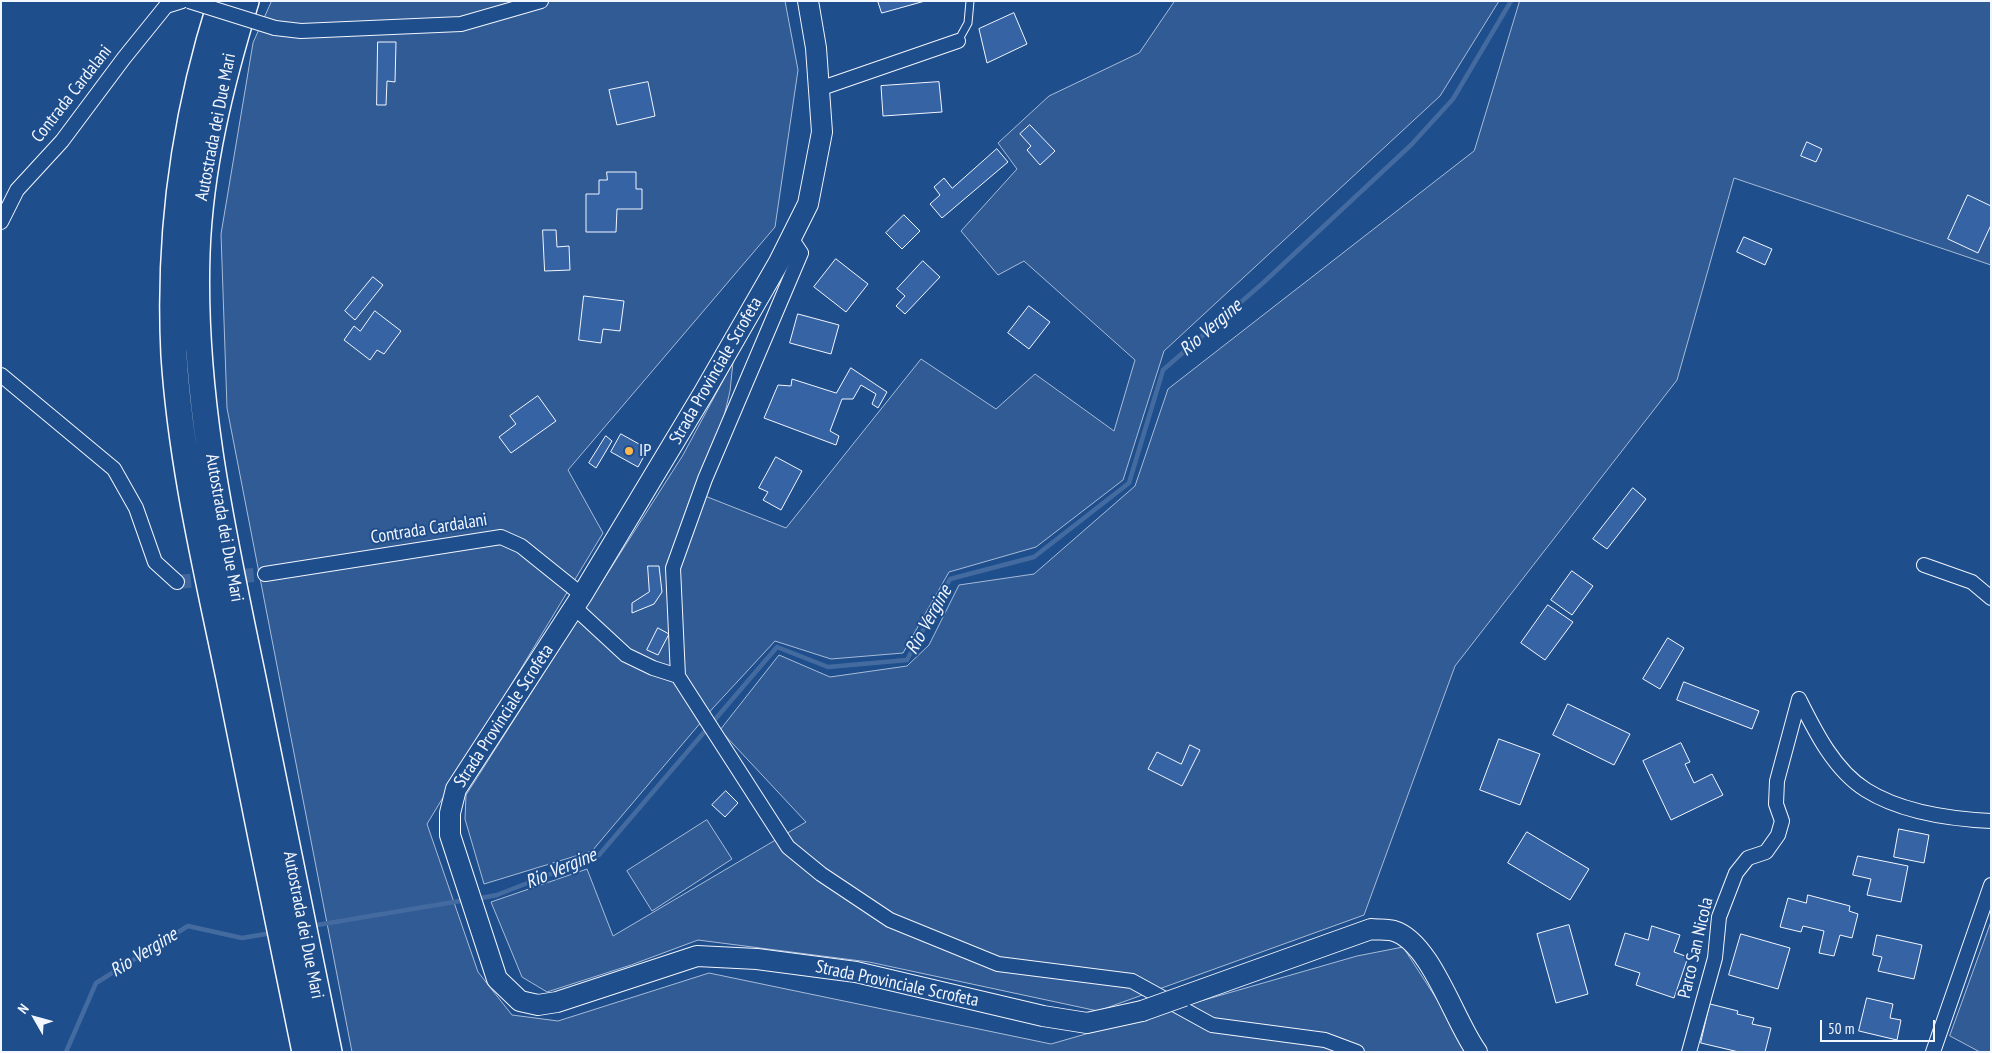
<!DOCTYPE html>
<html>
<head>
<meta charset="utf-8">
<style>
  body { margin:0 }
  #map { position:relative; width:1992px; height:1053px; overflow:hidden; background:#1f4e8c; font-family:"PT Sans Narrow",sans-serif }
  canvas { display:block }
  .frame { position:absolute; inset:0; border:2px solid #f2f6ff; pointer-events:none }
  .north { position:absolute; left:10px; top:993px; width:50px; height:50px; -webkit-text-stroke:4px #1f4e8c; paint-order:stroke; rotate:308deg; font-size:14px; font-weight:700; line-height:20px; text-align:center; color:#f2f6ff }
  .north::after { content:''; display:block; margin:auto; width:18px; height:22px; background:#f2f6ff; clip-path:polygon(50% 0,100% 100%,50% 72%,0 100%) }
  .scale { position:absolute; left:1820px; top:1020px; width:115px; height:22px; box-sizing:border-box; border:2px solid #f2f6ff; border-top:0; padding-left:6px; font-size:15px; line-height:18px; white-space:nowrap; color:#f2f6ff; -webkit-text-stroke:4px #1f4e8c; paint-order:stroke }
</style>
</head>
<body>
<div id="map">
<canvas width="1992" height="1053"></canvas>
<div class="frame"></div>
<div class="north">N</div>
<div class="scale">50 m</div>
</div>
<script>
const ctx = document.querySelector('canvas').getContext('2d');
ctx.lineJoin = 'round';
function fill(path, color) {
  ctx.fillStyle = color;
  ctx.fill(path, 'evenodd');
}
function trace(path, color, width, dash) {
  ctx.strokeStyle = color;
  ctx.lineWidth = width;
  ctx.lineCap = dash ? 'butt' : 'round';
  ctx.setLineDash(dash || []);
  ctx.stroke(path);
}
function drawText(font, color, halo, rows, align = 'center') {
  ctx.font = font + ' "PT Sans Narrow",sans-serif';
  ctx.lineWidth = 4;
  ctx.setLineDash([]);
  ctx.textBaseline = 'middle';
  ctx.strokeStyle = halo;
  ctx.fillStyle = color;
  for (const [text, x, y, turn = 0] of rows) {
    ctx.save();
    ctx.translate(x, y);
    ctx.rotate((+turn || 0) * Math.PI / 180);
    ctx.textAlign = isNaN(turn) ? turn : align;
    if (halo) ctx.strokeText(text, 0, 0);
    ctx.fillText(text, 0, 0);
    ctx.restore();
  }
}
const built = new Path2D(`
  M272,1H785L798,70L775,227L568,470L603,533L427,824L478,972L512,1015L558,1021L709,973L1051,1044L1357,956L1403,947L1471,1052H352L227,408L221,234L253,43Z
  M1175,1H1499L1440,96L1164,351L1123,480L1036,547L949,572L903,653L831,659L775,641L713,708L592,851L484,884L465,819L466,795L683,455L733,362L730,391L705,496L786,528L921,359L996,409L1035,374L1114,431L1135,360L1024,261L998,275L961,231L1017,169L998,143L1049,96L1139,53Z
  M1520,1H1991V265L1734,178L1677,380L1455,666L1364,915L1098,1011L869,962L698,940L631,965L547,992L522,977L491,902L587,869L613,936L806,822L720,730L779,655L830,677L907,666L929,645L959,585L1034,574L1135,486L1168,389L1474,151Z
  M707,820L732,859L652,911L627,871Z
  M1991,922V1052H1980L1950,1036Z`);
fill(built, '#305b95');
trace(built, '#a8bbd7', 1);
trace(new Path2D(`
  M476,899L497,895L599,855L777,647L828,667L907,660L950,579L1034,557L1129,483L1163,370L1264,282L1411,145L1453,99L1511,1
  M311,926L466,900
  M66,1052L96,983L188,926L242,938L272,933`), '#446ba0', 4.5);
const building = new Path2D(`
  M878,1H925L882,13Z
  M1014,13L1027,44L987,63L979,29Z
  M378,42H396L395,82L387,81L386,105H377Z
  M648,82L655,116L617,125L609,90Z
  M939,82L942,112L883,116L881,86Z
  M1030,125L1055,151L1040,165L1027,150L1031,146L1020,134Z
  M1807,142L1822,149L1816,162L1801,156Z
  M997,149L1008,162L942,218L930,204L940,195L934,187L944,178L952,188Z
  M607,172H636V189H642V209H617L616,232H586V194H599V180H607Z
  M1968,195L1991,206V225L1978,253L1948,239Z
  M904,215L920,231L902,249L886,233Z
  M543,230H556L557,247L569,246L570,270L545,271Z
  M1744,237L1772,249L1765,265L1737,252Z
  M836,259L868,284L846,312L814,287Z
  M923,261L940,277L905,314L896,306L905,296L897,289Z
  M373,277L383,285L355,320L345,311Z
  M584,296L624,301L620,331L603,329L601,343L579,340Z
  M1029,306L1050,322L1029,349L1008,333Z
  M375,311L401,331L384,354L377,350L370,360L344,340L354,326L360,331Z
  M798,314L839,325L831,354L790,343Z
  M851,368L887,392L878,408L872,404L876,394L861,385L853,399H842L830,431L839,436L836,445L764,418L778,385L791,386L792,379L836,393Z
  M538,396L556,421L511,453L499,437L516,424L510,416Z
  M621,434L648,449L638,467L611,452Z
  M606,436L612,441L596,468L589,463Z
  M776,457L802,471L781,510L763,500L768,492L759,488Z
  M1633,488L1646,499L1607,549L1593,539Z
  M648,566H659L662,592L654,604L632,613V603L649,592Z
  M1572,571L1593,586L1572,615L1551,600Z
  M1548,605L1573,622L1545,660L1521,643Z
  M658,628L669,634L658,655L647,650Z
  M1668,638L1684,648L1660,689L1643,679Z
  M1684,682L1759,711L1752,729L1677,700Z
  M1568,704L1630,734L1614,765L1553,735Z
  M1499,739L1540,754L1520,805L1480,790Z
  M1681,743L1690,762L1685,764L1694,783L1712,774L1723,795L1671,820L1643,761Z
  M1190,745L1200,750L1182,786L1148,769L1157,752L1181,764Z
  M726,791L738,803L725,817L712,805Z
  M1899,829L1929,835L1924,863L1894,857Z
  M1527,832L1589,869L1570,900L1508,863Z
  M1858,856L1908,866L1901,902L1867,895L1871,879L1853,875Z
  M1808,895L1850,906L1849,911L1858,914L1852,938L1840,935L1834,956L1819,953L1824,931L1803,926L1801,932L1780,927L1788,898L1806,903Z
  M1569,925L1588,994L1556,1003L1537,934Z
  M1652,926L1680,935L1674,952L1688,957L1674,998L1636,985L1640,973L1615,965L1625,933L1648,940Z
  M1741,934L1790,948L1778,989L1729,975Z
  M1877,935L1922,945L1914,979L1878,971L1882,957L1873,955Z
  M1867,998L1893,1004L1890,1018L1901,1020L1897,1040L1859,1031Z
  M1710,1004L1738,1011L1737,1014L1754,1018L1752,1024L1771,1028L1765,1052H1739L1701,1043Z`);
fill(building, '#3563a3');
trace(building, '#f2f6ff', 1);
trace(new Path2D(`
  M177,582L265,574`), '#3f679d', 14, [14, 7]);
const lane = new Path2D(`
  M958,41L968,23L970,1`);
const street = new Path2D(`
  M275,28L301,31L461,24L541,1
  M819,89L958,41
  M1,222L17,190L62,141L124,58L166,6L182,1
  M791,238L801,253L705,479L673,568L678,676L788,847L821,874L890,920L998,964L1132,981L1212,1025L1325,1040L1357,1052
  M1,375L114,469L136,508L155,562L177,582
  M1924,565L1972,582L1991,598
  M265,574L501,537L521,546L582,595
  M574,607L626,655L653,668L678,676
  M1799,699C1815,731 1834,770 1866,790C1901,812 1950,819 1991,821
  M1689,1052L1715,958L1719,917L1736,873L1748,858L1766,852L1778,835L1782,821L1776,804L1777,781L1799,699
  M1933,1052L1991,885`);
const secondary = new Path2D(`
  M808,1L816,48L822,132L808,204L779,262L703,394L582,595L456,789L450,813V835L497,979L520,1001L538,1005L557,1002L697,956L757,959L856,972L1043,1016L1087,1023L1142,1011
  M1184,996L1371,929C1378,930 1388,929 1394,931C1431,942 1455,1023 1477,1052`);
const highway = new Path2D(`
  M221,1C184,117 168,234 174,355C181,464 207,572 229,678C254,803 279,927 305,1052
  M246,1C221,83 200,167 197,253C192,398 224,538 253,678C279,802 304,927 329,1052`);
trace(lane, '#f2f6ff', 9);
trace(street, '#f2f6ff', 16);
trace(secondary, '#f2f6ff', 22);
trace(highway, '#f2f6ff', 28);
trace(lane, '#1f4e8c', 7);
trace(street, '#1f4e8c', 14);
trace(secondary, '#1f4e8c', 20);
trace(highway, '#1f4e8c', 25);
const streetBridge = new Path2D(`
  M189,1L275,28`);
const secondaryBridge = new Path2D(`
  M1142,1011L1184,996`);
trace(streetBridge, '#f2f6ff', 16, []);
trace(secondaryBridge, '#f2f6ff', 22, []);
trace(streetBridge, '#1f4e8c', 14);
trace(secondaryBridge, '#1f4e8c', 20);
for (const [x, y, r, color] of [
  [629,451,5,"#ffb74d"]
]) {
  const dot = new Path2D();
  dot.arc(x, y, r, 0, 2 * Math.PI);
  ctx.fillStyle = color;
  ctx.fill(dot);
  trace(dot, '#1f4e8c', 2);
}
drawText('18px', '#f2f6ff', '#1f4e8c', [
  ["Contrada Cardalani",72,94,-52],
  ["Autostrada dei Due Mari",216,127,-79],
  ["Strada Provinciale Scrofeta",716,371,-60],
  ["Autostrada dei Due Mari",224,528,80],
  ["Contrada Cardalani",429,529,-9],
  ["Strada Provinciale Scrofeta",504,716,-57],
  ["Autostrada dei Due Mari",303,925,79],
  ["Parco San Nicola",1696,948,-77],
  ["Strada Provinciale Scrofeta",897,984,12]
]);
drawText('18px', '#f2f6ff', '#1f4e8c', [
  ["IP",639,451]
], 'left');
drawText('italic 19px', '#f2f6ff', '#1f4e8c', [
  ["Rio Vergine",1211,328,-41],
  ["Rio Vergine",929,620,-61],
  ["Rio Vergine",561,869,-23],
  ["Rio Vergine",144,953,-32]
]);
</script>
</body>
</html>
